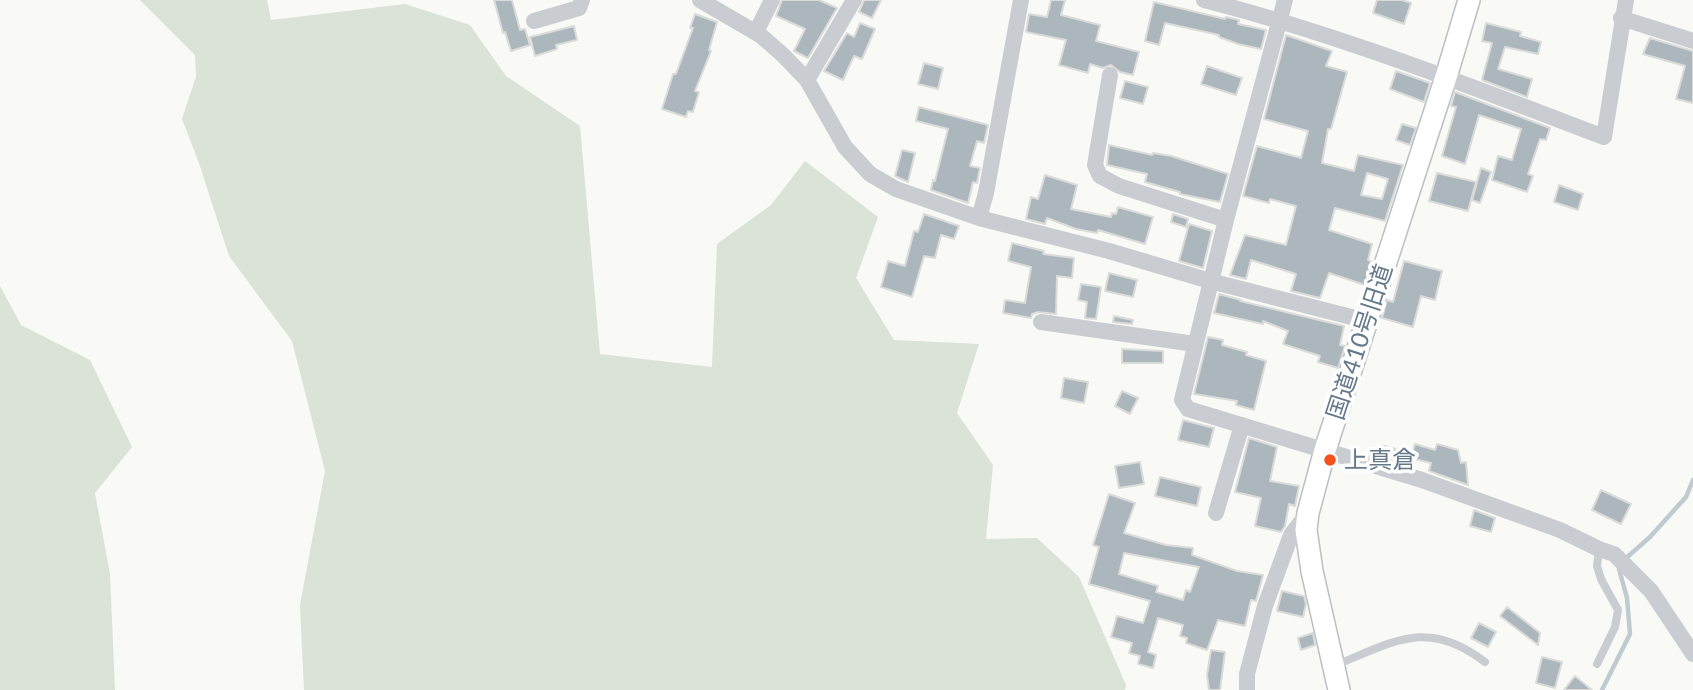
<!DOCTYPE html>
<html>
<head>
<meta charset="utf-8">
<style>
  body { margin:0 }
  canvas { display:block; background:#f9f9f6 }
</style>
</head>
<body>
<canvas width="1693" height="690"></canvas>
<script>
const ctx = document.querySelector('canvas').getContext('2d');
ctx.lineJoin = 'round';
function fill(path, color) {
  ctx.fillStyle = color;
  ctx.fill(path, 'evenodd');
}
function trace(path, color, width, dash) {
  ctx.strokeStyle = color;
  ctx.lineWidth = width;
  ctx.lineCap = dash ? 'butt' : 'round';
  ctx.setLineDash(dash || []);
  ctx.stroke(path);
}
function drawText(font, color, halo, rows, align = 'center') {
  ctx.font = font + ' Lato,"Noto Sans JP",sans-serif';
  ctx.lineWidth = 7;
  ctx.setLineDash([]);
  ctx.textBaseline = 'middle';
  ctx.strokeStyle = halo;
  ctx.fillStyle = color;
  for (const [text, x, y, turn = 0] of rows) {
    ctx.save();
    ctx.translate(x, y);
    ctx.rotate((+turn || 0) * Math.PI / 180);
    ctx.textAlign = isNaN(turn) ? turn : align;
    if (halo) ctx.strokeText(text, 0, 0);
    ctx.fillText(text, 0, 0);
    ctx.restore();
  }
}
fill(new Path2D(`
  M140,0H267L271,20L405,4L470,25L506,76L580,126L600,354L712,367L717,244L771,205L805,161L878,217L856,278L894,340L979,344L957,413L993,465L986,539L1037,538L1079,577L1126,685L1125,690H304L300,605L325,471L292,341L229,256L199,163L182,119L196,77L195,55Z
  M0,286L21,325L90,360L132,447L95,493L110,574L115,690H0Z`), '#dbe2d7');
trace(new Path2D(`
  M1625,559L1650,537L1686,497L1693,480
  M1602,690L1630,634L1627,598L1619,569L1620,566`), '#bfcbd0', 4.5);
const building = new Path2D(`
  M494,0H512L520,30L525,29L530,45L511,51L505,32L503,33Z
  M782,0H819L837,8L808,58L794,51L805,29L776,16Z
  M864,0H881L872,18L859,12Z
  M1051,0H1065L1061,15L1100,25L1096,41L1139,52L1133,75L1120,72L1111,65L1103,68L1090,64L1088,73L1059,65L1066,40L1026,32L1029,14L1047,17Z
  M1377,0H1402L1411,3L1404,24L1373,13Z
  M1154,2L1225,19L1226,17L1239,20L1238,24L1266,30L1261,49L1238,44L1219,37V35L1165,23L1159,45L1145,41Z
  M695,14L717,22L709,50L711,51L695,91L699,92L693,112L688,111L686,117L662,109L673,74H676L693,28H690Z
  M860,23L875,29L862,59L854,56L843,80L824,71L847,33L854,37Z
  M1486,23L1521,32L1520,36L1541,42L1538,54L1505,47L1498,69L1532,79L1527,97L1482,80L1492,43L1482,41Z
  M574,26L577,40L556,45L557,49L535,56L530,37Z
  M1286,35L1332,51L1326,66L1347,72L1331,129H1328L1322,163L1354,171L1358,155L1403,165L1385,221L1335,208L1329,230L1372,244L1368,260L1372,262L1365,285L1329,273L1320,298L1291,291L1296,274L1251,260L1246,279L1230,275L1245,235L1286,245L1296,206L1270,199L1269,203L1243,196L1257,146L1301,158L1308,131L1264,119ZM1367,173L1388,179L1382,199L1361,195Z
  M1650,38L1693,51V103L1676,99L1685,66L1643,54Z
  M924,63L943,68L938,89L918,84Z
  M1207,66L1242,78L1236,95L1201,84Z
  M1396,71L1430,83L1424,102L1390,89Z
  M1125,81L1148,87L1143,104L1120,98Z
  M1455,92L1550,128L1546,140L1540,139L1528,174L1533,176L1527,192L1492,180L1498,156L1512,160L1521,129L1479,115L1465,164L1442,156L1456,107L1451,106Z
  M919,107L988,125L984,143L977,141L970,166L980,168L977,183L973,182L968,203L931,190L933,180L935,181L948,129L916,121Z
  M1402,124L1416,128L1410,145L1396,140Z
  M1109,145L1152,155L1153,153L1171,156L1228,174L1220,202L1180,194V192L1145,182L1147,174L1107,165Z
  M902,150L915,153L908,182L895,176Z
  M1481,168L1491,172L1480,203L1472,200Z
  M1437,173L1476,182L1468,211L1429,201Z
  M1045,175L1077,185L1071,209L1111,217L1112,213L1116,214L1118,207L1153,217L1145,244L1098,230L1097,233L1076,229L1047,218L1045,224L1026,219L1031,197L1038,199Z
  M1559,185L1583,194L1578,210L1554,202Z
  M924,214L959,226L954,239L941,235L935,258L924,256L912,297L881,287L888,261L905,266L914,231L918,232Z
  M1173,214L1188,219L1186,227L1171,222Z
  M1189,224L1212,231L1203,268L1179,261Z
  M1012,243L1044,251L1043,254L1074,258L1072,278L1057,276L1056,314L1038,312L1032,314L1031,318L1003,313L1005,300L1025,303L1031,267L1008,261Z
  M1404,261L1442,271L1435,300L1421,296L1413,327L1382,318L1387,300L1393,302Z
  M1109,273L1137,280L1133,297L1105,291Z
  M1081,284L1101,287L1096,319L1085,318L1087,302L1078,300Z
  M1219,294L1241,300L1240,301L1344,326L1340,345L1345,346L1338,368L1318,362L1320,356L1283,344L1288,331L1263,321V324L1214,313Z
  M1114,316L1133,320L1132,324L1113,322Z
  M1208,337L1223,340L1222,345L1247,352L1246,355L1266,361L1254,410L1236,405L1237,401L1194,394Z
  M1122,349L1163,351V363H1122Z
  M1064,378L1088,382L1084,403L1061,398Z
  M1122,391L1138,398L1130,414L1115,406Z
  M1183,420L1214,428L1209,447L1178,440Z
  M1249,438L1277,447L1270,481L1299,486L1295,506L1289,504L1285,526L1281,532L1255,526L1261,498L1235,492Z
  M1415,444L1435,450L1437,444L1458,450L1461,463L1466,462L1468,485L1429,471L1431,463L1411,458Z
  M1381,445L1403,451L1400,462L1379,456Z
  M1140,462L1144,484L1119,488L1115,466Z
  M1160,477L1201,487L1197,506L1155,496Z
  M1601,490L1631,504L1621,524L1592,510Z
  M1109,494L1135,503L1124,533L1166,545L1193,548L1192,555L1237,571L1263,575L1256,601L1251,600L1245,626L1218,620L1207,650L1186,643L1187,638L1180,636L1183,625L1158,618L1148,652L1156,655L1153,668L1138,664L1140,656L1129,653L1132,643L1111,637L1117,616L1143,623L1150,601L1089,584L1099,547L1093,545ZM1124,553L1199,567L1190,592L1186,590L1183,600L1156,592L1158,586L1119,574Z
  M1474,510L1495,518L1491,532L1470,526Z
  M1282,591L1304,596L1306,604L1303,617L1277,611Z
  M1507,607L1540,633L1538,645L1500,616Z
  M1479,623L1496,632L1488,647L1471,638Z
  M1313,633L1315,645L1301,650L1298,638Z
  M1211,650L1225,652L1220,690H1209L1207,675Z
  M1542,657L1562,662L1555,688L1536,683Z
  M1575,676L1592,690H1564Z`);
fill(building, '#acb6bd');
trace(building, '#dbdbd9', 2);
const secondary = new Path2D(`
  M1339,690L1312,571L1306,530L1308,513L1325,450L1446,77L1469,0`);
trace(secondary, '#bbc0c5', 24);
trace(new Path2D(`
  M1597,664L1615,627L1618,610L1601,579L1597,566L1599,549
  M1336,665C1395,641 1428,618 1485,662`), '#c9cdd1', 8);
trace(new Path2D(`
  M700,0L760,35L783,55L807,80L845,147L870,174L896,189L979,218L1109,251L1210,281L1367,321
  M1204,0C1341,35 1472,87 1604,137L1626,0
  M1285,0L1226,220L1182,400L1188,409L1422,480L1560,530L1599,549L1614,554L1651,591L1693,654
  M1621,18L1693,41
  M534,21L579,8L582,0
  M756,32L772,0
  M1110,75L1095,165L1100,176L1119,186L1226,220
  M807,80L854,0
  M979,218L986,193L1021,0
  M1041,322L1195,344
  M1216,513L1242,425
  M1247,690V674L1265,606L1291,535L1308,513`), '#c9cdd1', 16);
trace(secondary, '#fff', 21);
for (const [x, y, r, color] of [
  [1330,460,7,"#f5511a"]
]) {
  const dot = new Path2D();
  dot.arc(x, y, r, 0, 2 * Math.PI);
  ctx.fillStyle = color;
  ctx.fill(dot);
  trace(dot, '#fff', 2.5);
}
drawText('24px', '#65798b', '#fff', [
  ["国道410号旧道",1360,342,-72]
]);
drawText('24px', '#65798b', '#fff', [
  ["上真倉",1344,460]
], 'left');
</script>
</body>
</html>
